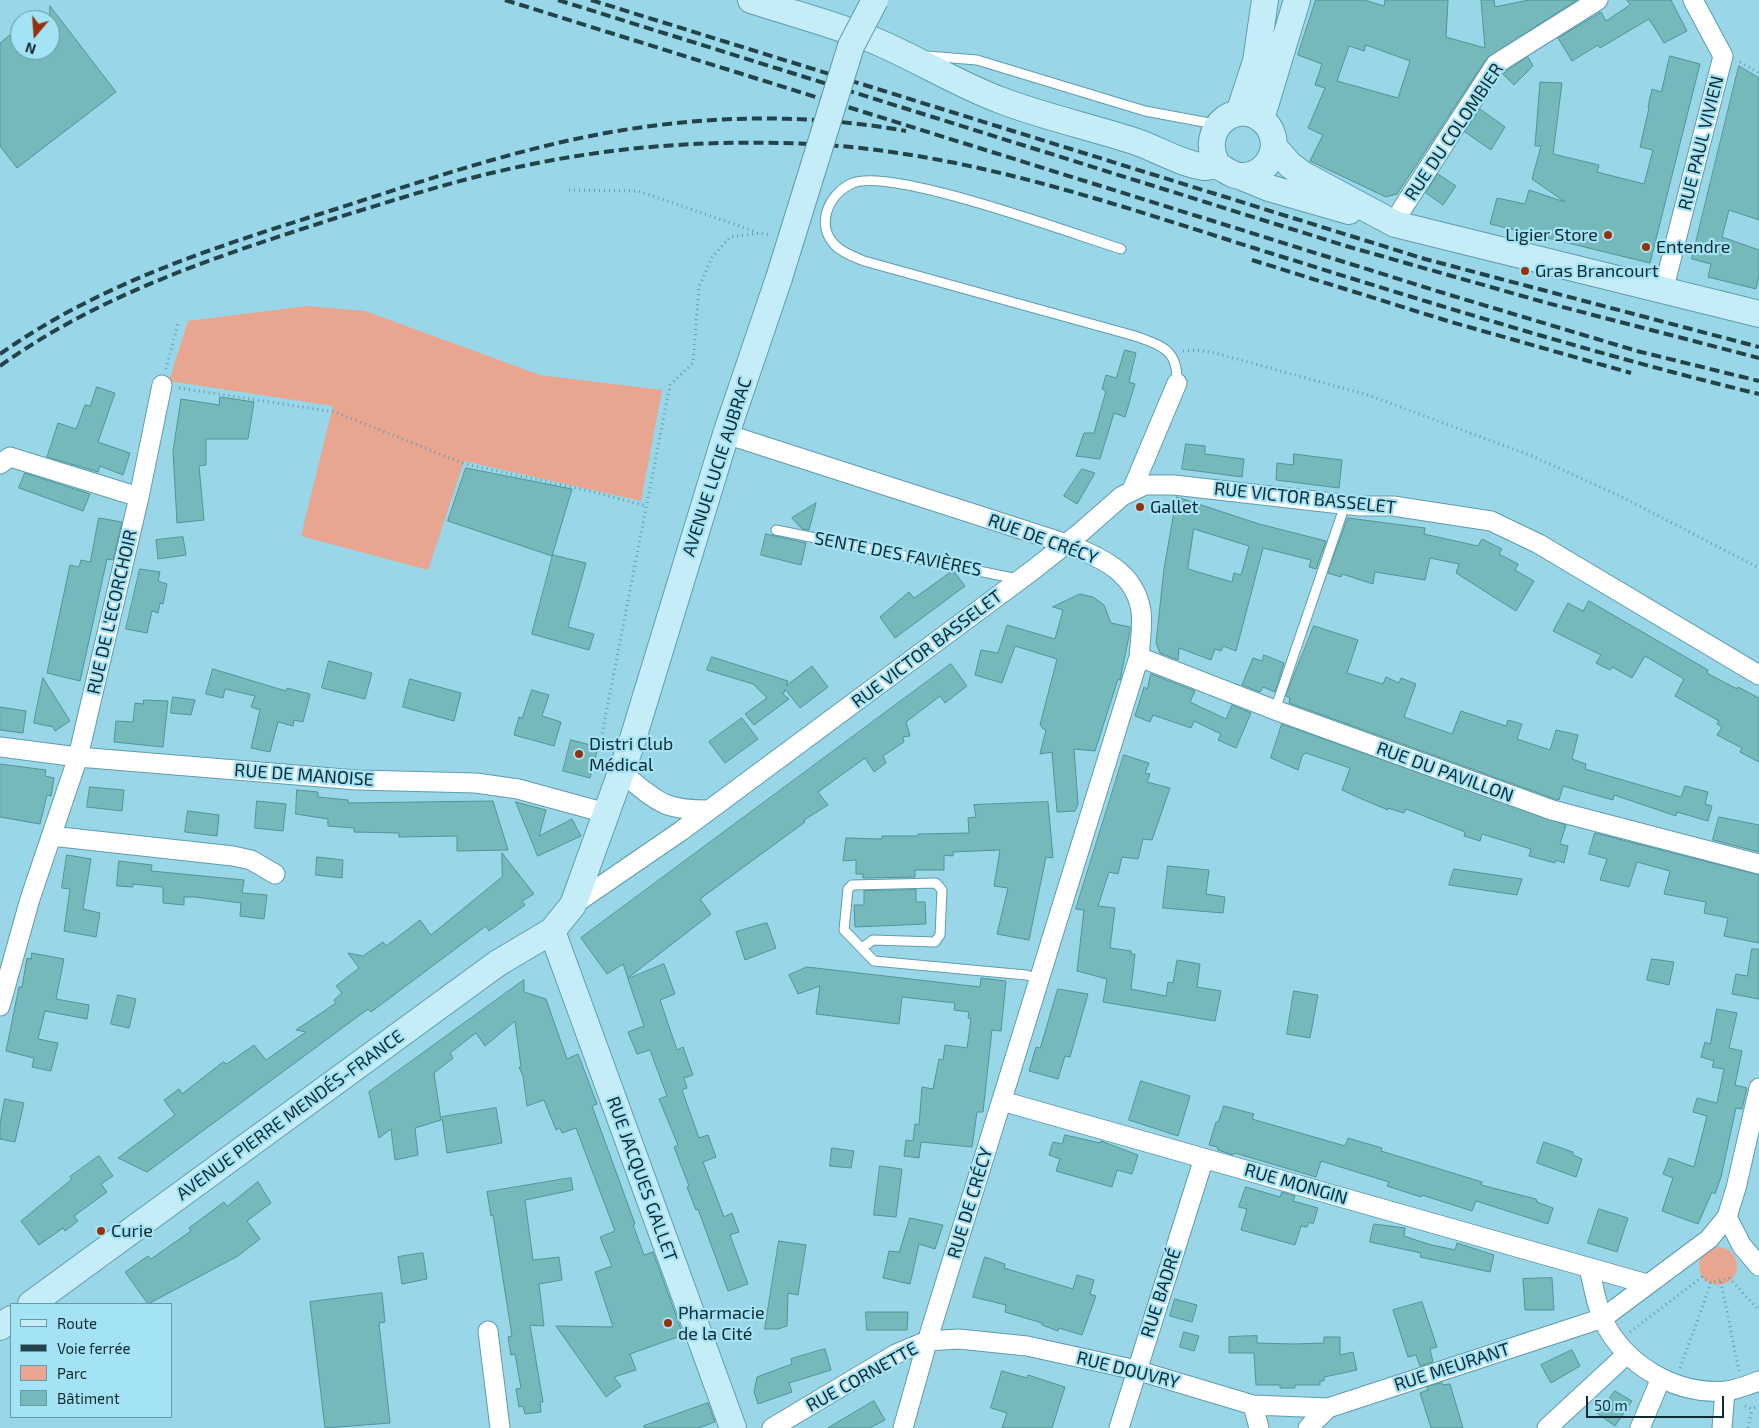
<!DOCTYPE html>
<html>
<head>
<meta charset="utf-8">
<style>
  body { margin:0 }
  #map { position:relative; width:1759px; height:1428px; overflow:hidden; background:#98d6e8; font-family:"Exo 2",sans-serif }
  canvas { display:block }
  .legend { position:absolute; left:10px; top:1303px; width:162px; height:115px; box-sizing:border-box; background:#a4e3f5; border:1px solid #6999a7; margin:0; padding:6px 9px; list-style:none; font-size:15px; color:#102a31 }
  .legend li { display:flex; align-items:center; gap:10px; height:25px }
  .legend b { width:25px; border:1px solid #6999a7 }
  .north { position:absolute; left:10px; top:10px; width:50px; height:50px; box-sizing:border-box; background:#a4e3f5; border:1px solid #6999a7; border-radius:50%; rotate:198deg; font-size:14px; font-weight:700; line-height:20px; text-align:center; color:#102a31 }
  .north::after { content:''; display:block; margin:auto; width:18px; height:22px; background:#963009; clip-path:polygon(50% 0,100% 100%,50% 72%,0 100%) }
  .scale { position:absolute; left:1586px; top:1396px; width:138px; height:22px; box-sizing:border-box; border:2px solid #102a31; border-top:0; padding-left:6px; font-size:15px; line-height:18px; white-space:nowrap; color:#102a31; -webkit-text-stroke:4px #a4e3f5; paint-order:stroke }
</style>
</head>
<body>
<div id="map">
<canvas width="1759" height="1428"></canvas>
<ul class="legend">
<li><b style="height:6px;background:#c4edf7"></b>Route</li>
<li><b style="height:6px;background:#23424a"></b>Voie ferrée</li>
<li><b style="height:14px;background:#e8a691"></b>Parc</li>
<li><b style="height:14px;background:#76b9bb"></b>Bâtiment</li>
</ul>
<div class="north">N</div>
<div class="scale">50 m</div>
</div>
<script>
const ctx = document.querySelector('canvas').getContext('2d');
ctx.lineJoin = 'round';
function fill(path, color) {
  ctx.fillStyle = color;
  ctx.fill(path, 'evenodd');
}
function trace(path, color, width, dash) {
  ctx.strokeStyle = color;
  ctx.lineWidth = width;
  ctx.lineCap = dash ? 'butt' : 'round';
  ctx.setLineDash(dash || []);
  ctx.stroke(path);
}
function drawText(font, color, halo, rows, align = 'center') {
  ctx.font = font + ' "Exo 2",sans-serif';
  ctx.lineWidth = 4.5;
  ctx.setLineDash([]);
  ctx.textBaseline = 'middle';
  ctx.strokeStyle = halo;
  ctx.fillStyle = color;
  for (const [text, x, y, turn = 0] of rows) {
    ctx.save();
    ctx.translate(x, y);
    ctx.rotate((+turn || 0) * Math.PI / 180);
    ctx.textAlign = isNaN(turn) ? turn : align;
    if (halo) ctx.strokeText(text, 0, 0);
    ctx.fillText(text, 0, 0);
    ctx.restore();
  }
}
fill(new Path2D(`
  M307,306L365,311L540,375L662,390L641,501L464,461L428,570L301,536L333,406L169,381L188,321Z
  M1699 1266a19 19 0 1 1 38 0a19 19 0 1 1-38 0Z`), '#e8a691');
const building = new Path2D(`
  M1316,0H1364L1384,6L1385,0H1448L1446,37L1485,48L1481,0H1494L1495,7L1529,0H1577L1487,58L1397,194L1386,197L1310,161L1323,135L1308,128L1325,88L1315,85L1322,64L1298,55ZM1366,45L1410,61L1398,98L1337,81L1349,46L1364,51Z
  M1627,0H1671L1687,31L1664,43L1649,19L1600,48L1598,45L1572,61L1558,38L1601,12L1606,21L1630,5Z
  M50,6L116,92L17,168L0,146V43L20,27V50H50Z
  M1670,56L1700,64L1650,263L1490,224L1497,198L1525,204L1529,190L1565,202L1532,179L1541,146H1535L1540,82L1562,83L1553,154L1599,165L1597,172L1644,184L1653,150L1640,147L1649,108L1648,107L1652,89L1661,92Z
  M1528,57L1533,66L1514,85L1503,74Z
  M1739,66L1759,78V220L1729,210L1722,237L1759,250V276L1756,289L1708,277L1711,264L1692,259Z
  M1480,109L1505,127L1491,150L1465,132Z
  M1438,174L1456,186L1443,205L1426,193Z
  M1125,350L1136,353L1129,382L1135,384L1125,417L1114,413L1100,459L1076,456L1084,433H1094L1106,391L1102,389L1106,375L1116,378Z
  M97,387L115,393L98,442L130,453L123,475L100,466L98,472L47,457L58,423L76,429L85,405L90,406Z
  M220,397L254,402L248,439H206V465L199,466L204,520L177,523L173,451L181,399L219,405Z
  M1186,444L1205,446V454L1244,459L1242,477L1182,469Z
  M1294,454L1342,460L1339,488L1276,480L1277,463L1293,465Z
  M466,468L572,489L552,556L448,521Z
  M1082,469L1095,473L1077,504L1064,496Z
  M25,473L90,494L83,511L19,488Z
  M1177,497L1259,524L1326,541L1316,569L1309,567L1311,560L1263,548L1236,651L1223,646L1221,651L1215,649L1211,660L1179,648L1178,660L1160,653L1156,643L1164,569ZM1194,529L1249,546L1241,575L1234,573L1232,582L1188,569Z
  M816,503L809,530L802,529L792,518Z
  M99,518L122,522L113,560L107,559L80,681L47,673L70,565L79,567L81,560L90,562Z
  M1348,518L1425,528L1424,534L1478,546L1482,539L1502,549L1499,554L1518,564L1515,570L1534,581L1516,611L1456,573L1459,564L1430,558L1425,580L1375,572L1373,584L1342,574L1341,577L1328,573Z
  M766,534L806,543L801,565L761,555Z
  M183,537L186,555L158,559L156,540Z
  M553,555L586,563L568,627L594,634L589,650L532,634Z
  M140,569L160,572L158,581L167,584L163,604L160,603L158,613L152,611L147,633L126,629Z
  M951,572L955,573L965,586L895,638L880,617L909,592L914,598Z
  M1080,594L1093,597L1104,605L1111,623L1130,627V631L1120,680L1118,679L1095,751L1074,749L1078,804L1075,811L1057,812L1052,752L1040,754L1046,730L1042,728V726L1040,725L1057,659L1015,646L1002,683L975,675L981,650L998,653L1007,625L1055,639L1063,610L1053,607Z
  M1589,601L1708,670L1707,673L1737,689L1738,687L1759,698V762L1740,752L1742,748L1717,735L1722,727L1717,724L1719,721L1675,696L1684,679L1645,656L1632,678L1612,667L1610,670L1596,663L1601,655L1553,631L1568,603L1583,611Z
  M1314,626L1358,640L1347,673L1383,684L1386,677L1399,683L1401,678L1416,684L1404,717L1452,734L1461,711L1506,726L1508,720L1522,724L1517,739L1550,750L1556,730L1578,735L1572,759L1586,764L1585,769L1681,797L1685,786L1708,792L1705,804L1712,806L1708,821L1677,812L1676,816L1614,795L1613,800L1563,786L1559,800L1555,799L1289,703L1290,698L1286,696Z
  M1264,655L1284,663L1275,692L1263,687L1260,692L1242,685L1253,658L1262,661Z
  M712,657L788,681L786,686L812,666L828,687L800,708L785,689L784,693H782L789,699L754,725L745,714L767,698L753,684L707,670Z
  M329,661L372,673L365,699L322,688Z
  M951,664L967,686L945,703L940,696L906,722L910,736L903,737L904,742L883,756L886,763L874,772L865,758L818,792L828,805L804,820L805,822L700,899L711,914L628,978L623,964L607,974L581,938Z
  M213,669L286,691L287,688L310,694L303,722L294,720L293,726L278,722L270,752L251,748L260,710L251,707L255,696L225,689L223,698L206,694Z
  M1151,674L1195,691L1190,702L1226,719L1232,705L1251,713L1236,748L1218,740L1221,734L1194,721L1191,728L1153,715L1150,722L1135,716L1144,687L1147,689Z
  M43,678L70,721L55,731L53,727L34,723Z
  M410,679L461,693L454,721L403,707Z
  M532,690L549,695L542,716L561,722L554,746L514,735L519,717L522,718Z
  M173,697L195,700L191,715L171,713Z
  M144,700L168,701L163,747L114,742L116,721L133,722L135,703L143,704Z
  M0,707L26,711L23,733L0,730Z
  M742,718L758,739L725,763L709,742Z
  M1282,724L1566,825L1560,844L1568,846L1564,863L1556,860L1555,863L1529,856L1531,849L1482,834L1480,841L1464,836L1465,832L1406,809L1404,813L1388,808V810L1357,797L1342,790L1350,768L1306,753L1302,756L1298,770L1271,758Z
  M571,740L598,747L590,778L563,771Z
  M1124,755L1149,763L1145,773L1150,774L1147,782L1170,788L1152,840L1143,839L1138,859L1122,857L1118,874L1109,872L1098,906L1115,908L1110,948L1131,951V954H1135L1131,989L1166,996L1168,982L1173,983L1177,960L1200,964L1197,987L1221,991L1215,1021L1103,1002L1107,979L1077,971L1084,910L1076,909Z
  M0,764L46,770L45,776L54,778L51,796L47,795L40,824L0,817Z
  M90,787L124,790L122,811L87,807Z
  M297,790L318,792V797L348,800V803L493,801L508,850L457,851V836L399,837V833L354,832V828L328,826V819L296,814Z
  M257,801L286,804L283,831L255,828Z
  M516,802L546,810L539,836L572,819L581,836L538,856Z
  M1048,802L1053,858L1046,857L1029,940L997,934L1008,888L994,886L1000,850L953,852V856L944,855V870H915V877L863,878V874H856V860L843,861L846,838L882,839V836H918V834L969,833L968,818L976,817L974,805Z
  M188,811L219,815L217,836L185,832Z
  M1719,817L1759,825V852L1713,840Z
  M1595,833L1759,875V943L1724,936L1728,918L1704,913L1706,902L1664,894L1670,871L1637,862L1629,887L1600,880L1607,859L1589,854Z
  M502,853L534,894L522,901L525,905L489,931L486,926L371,1012L368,1009L147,1172L118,1158L175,1115L164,1100L179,1089L182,1094L223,1062L227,1064L254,1045L266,1060L306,1032L296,1030L336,1003L334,1000L342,993L336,986L359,968L348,953L363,956L383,942L386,946L420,920L431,935L502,877Z
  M67,855L91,859L83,909L100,913L96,937L64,931L70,889L62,888Z
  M317,857L343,860L342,878L316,875Z
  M119,861L152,865L151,871L244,880L242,893L267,895L264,919L240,916L241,903L195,897H184V905L163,903V887L133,884V887L117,886Z
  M1168,866L1209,870L1206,894L1225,897L1223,913L1163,908Z
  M1454,869L1522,879L1517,895L1449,885Z
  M916,890V902H925L926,924L855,927L854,905H864V891Z
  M767,923L776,948L745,960L736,932Z
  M1752,949H1759V999L1732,994L1736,974L1747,976Z
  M32,953L64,959L56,999L89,1005L87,1019L45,1011L38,1039L58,1043L51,1071L32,1067L34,1058L6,1051L19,987H22L27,958L31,959Z
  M1652,959L1674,962L1669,985L1647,980Z
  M664,964L675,994L660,1000L677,1050L683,1047L693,1075L684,1078L687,1088L682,1090L699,1138L708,1135L716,1157L703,1162L724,1217L732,1213L739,1232L730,1235L748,1284L728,1291L698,1209L696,1210L687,1187L689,1186L674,1147L678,1145L659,1099L667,1096L650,1050L637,1054L628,1032L644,1026L628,979Z
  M807,967L980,987L981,978L1006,981L1001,1031L992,1030L983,1112H977L972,1147L921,1142L919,1158L904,1156L906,1140L913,1141L915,1124L919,1125L922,1087L933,1089L939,1059L943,1060L945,1045L967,1048L971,1019L968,1018L969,1012L954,1010L955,1003L902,997L899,1024L816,1014L820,986L798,994L789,975Z
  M524,980V992L546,999L567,1059L578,1054L597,1104L592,1106L635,1224L633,1225L644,1255L653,1252L683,1335L630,1354L636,1370L614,1377L621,1386L606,1397L556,1326L613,1327L595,1272L612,1266L600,1237L615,1231L576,1128L562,1133L560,1128L556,1130L544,1100L527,1106L523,1076L519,1067H521L515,1021L485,1046L476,1033L450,1053L453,1058L434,1073L441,1120L415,1128L418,1155L395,1160L391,1129L379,1138L369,1092Z
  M1058,989L1088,994L1070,1057L1065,1056L1058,1079L1029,1071L1036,1047L1040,1048Z
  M1294,991L1318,995L1310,1038L1287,1034Z
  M118,995L136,999L129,1028L111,1024Z
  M1717,1009L1737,1013L1729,1048L1742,1051L1735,1085L1747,1088L1742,1109L1736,1108L1721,1177L1715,1194L1712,1192L1698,1224L1662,1211L1673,1178L1663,1174L1669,1158L1694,1167L1707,1116L1693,1112L1697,1098L1717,1103L1724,1069L1712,1067L1714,1061L1701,1057L1705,1042L1710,1044Z
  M1141,1081L1190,1096L1178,1136L1129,1120Z
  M5,1099L24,1103L15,1142L0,1139V1124Z
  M1224,1106L1254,1114L1252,1119L1345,1146L1348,1138L1382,1148L1381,1151L1482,1182L1481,1185L1536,1199L1537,1202L1553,1208L1548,1224L1476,1201L1472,1211L1422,1195L1421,1197L1387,1186L1389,1182L1321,1161L1316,1177L1235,1153L1233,1155L1218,1150L1217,1147L1209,1145L1216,1122H1218Z
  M496,1108L502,1143L447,1153L442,1117Z
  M1065,1135L1100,1143L1101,1141L1138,1155L1132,1174L1117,1170L1112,1187L1056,1171L1060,1159L1049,1155L1053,1142L1062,1144Z
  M1544,1142L1573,1152V1155L1582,1159L1576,1177L1537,1163Z
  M832,1148L854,1151L851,1168L830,1166Z
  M99,1156L113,1176L101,1184L107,1192L74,1216L78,1221L65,1231L63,1228L39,1245L21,1221L72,1179L70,1177Z
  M880,1166L902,1169L896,1217L874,1215Z
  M571,1178L573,1190L525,1200L533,1260L559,1257L562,1280L539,1284L544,1326L530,1325L543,1402H540L541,1412L525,1414L523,1406L519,1407L516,1389L521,1388L515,1354L511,1355L508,1337L512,1336L493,1215L491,1216L487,1192Z
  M258,1182L271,1203L247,1221L260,1239L238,1256L148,1304L125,1272L148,1256L151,1259L191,1231L189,1228L224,1202L227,1206Z
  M1246,1187L1280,1197L1282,1192L1295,1196L1293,1201L1318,1208L1313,1224L1309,1222L1307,1227L1301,1226L1295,1245L1241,1230L1247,1209L1239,1207Z
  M1599,1209L1628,1218L1617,1252L1588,1243Z
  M910,1218L943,1225L935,1249L919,1244L910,1284L883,1278L889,1251L899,1252Z
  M1374,1224L1405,1228L1404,1236L1428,1244L1455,1250L1457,1243L1494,1255L1490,1272L1420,1257L1421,1253L1370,1242Z
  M779,1241L806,1245L798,1295L788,1293L787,1326L778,1329H765Z
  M423,1253L427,1279L402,1284L398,1257Z
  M985,1257L1005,1264L1004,1268L1073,1289L1077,1275L1094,1280L1090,1294L1096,1296L1082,1335L1059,1328L1058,1331L1042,1325V1323L1005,1312L1006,1305L973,1297Z
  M1552,1278L1554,1310H1525L1523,1279Z
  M382,1293L385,1322L379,1323L390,1423L325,1428L310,1302Z
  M1175,1299L1197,1305L1192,1322L1170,1316Z
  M1422,1302L1437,1347L1430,1349L1433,1362L1420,1366L1416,1355L1408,1357L1393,1310Z
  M866,1312H908L907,1330H867Z
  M1184,1332L1199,1336L1194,1351L1180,1347Z
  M1257,1336V1343L1294,1344L1324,1343V1337H1340V1355L1353,1352L1357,1370L1324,1377V1381H1320V1385H1295V1388H1280V1385H1256L1254,1353H1229V1337Z
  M825,1349L831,1370L789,1383L792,1392L758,1404L754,1392L757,1377L792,1364L791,1359Z
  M1572,1350L1580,1366L1551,1383L1541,1365Z
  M1002,1371L1027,1378L1028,1375L1065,1387L1052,1428H1002L1007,1413L991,1408Z
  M1442,1383L1443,1385L1450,1384L1463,1428H1431L1420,1393L1428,1390L1427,1387Z
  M1615,1391L1632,1401L1615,1426L1598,1414Z
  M874,1401L885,1420L870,1428H828Z
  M708,1403L715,1422L698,1428H644V1426Z`);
fill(building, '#76b9bb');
trace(building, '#519496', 1);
const service = new Path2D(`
  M927,56L977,60L1145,111L1215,124
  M1121,249C1073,234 892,167 853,183C828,193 814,227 837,247C845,254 855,257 864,261L1135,336C1163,346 1178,350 1177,383
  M776,530L1018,579
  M1275,710L1345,505
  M862,948L873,940L935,942L940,935L942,890L936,883L852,885L848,889L844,930L874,961L1026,975L1040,979`);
const minor = new Path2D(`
  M1395,224L1402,209L1496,64L1598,0
  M1663,291L1723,56L1693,0
  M726,434L1067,544C1099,557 1135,571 1141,611C1143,625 1140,643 1139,657L930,1332L903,1428
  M0,464L10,457L139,497
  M1132,490L1177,383
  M1139,657L1275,710L1552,810L1759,864
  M0,747L78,757L357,780L476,783L518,789L606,813
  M621,772C656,800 661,810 707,810
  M51,836L233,856L251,860L275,874
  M573,905L681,831L1033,570L1081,532L1122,496L1145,485H1174L1359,506H1393L1491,521L1539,544L1759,675
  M0,1006L30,899L78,757L139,497L162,385
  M1759,1088L1736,1188L1727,1217L1742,1246L1759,1266
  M1002,1101L1647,1284
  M1589,1268C1593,1284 1596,1304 1603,1320C1625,1365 1675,1395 1726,1391C1737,1390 1748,1385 1759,1381
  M488,1331L500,1428
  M1253,1405L1259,1428
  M772,1428L896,1354L927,1341L959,1339L1027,1346L1136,1370L1253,1405L1328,1408
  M1119,1428L1204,1158
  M1308,1428L1328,1408L1603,1318L1709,1239L1727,1217
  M1547,1428L1627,1354
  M1640,1428L1661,1378
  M1722,1428L1725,1391`);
const secondary = new Path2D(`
  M751,0C793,14 839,25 880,43C921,61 958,84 1000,100C1044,117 1092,127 1137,142C1159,150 1182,164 1205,167C1209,167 1213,165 1216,166C1225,167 1230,177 1244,176C1258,175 1270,165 1273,151C1275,143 1273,133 1268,126C1242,93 1195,127 1218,166
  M1239,113L1256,61L1265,0
  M1261,119L1297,0
  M1274,147L1290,165L1302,174L1395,224L1759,314
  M1242,177L1269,188L1349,211
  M552,931L733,1428
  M31,1304L498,963L552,931L573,905L632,742L726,434L779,278
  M0,1327L11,1319`);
trace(service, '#5f9cad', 11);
trace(minor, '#5f9cad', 21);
trace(secondary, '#5f9cad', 28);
trace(new Path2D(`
  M1740,62L1759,73
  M569,190L638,191L757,232
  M1183,351L1196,350L1215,353L1368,395L1532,456L1620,496L1759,568
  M166,369L178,323
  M179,388L335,412L465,464L590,491L646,506
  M606,748L602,734L670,385L693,363L699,287L712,257L730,237L760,233L771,235
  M1721,1282L1739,1371
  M1630,1332L1702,1277L1711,1283L1729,1278L1759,1310
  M1680,1368L1711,1283
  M1745,1406L1752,1409L1759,1406
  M1748,1428L1752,1409`), '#6a9caa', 3, [1, 4]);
trace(service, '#fff', 9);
trace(minor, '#fff', 19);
trace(secondary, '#c4edf7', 26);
trace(new Path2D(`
  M505,0L1450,295L1637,351L1759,381
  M558,0L1346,246L1547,303L1759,358
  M591,0L1425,259L1759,347
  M1252,260L1451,322L1631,373
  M0,354C102,282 218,246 336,209C404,187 472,164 541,147C661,117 785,109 906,131
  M0,366C102,293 218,256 336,218C398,199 459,179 523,166C607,148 693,141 779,143C944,145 1099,199 1254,248C1421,300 1589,353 1759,394`), '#23424a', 4, [10, 5]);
const secondaryBridge = new Path2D(`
  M779,278L851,46L875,0`);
trace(secondaryBridge, '#5f9cad', 28, []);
trace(secondaryBridge, '#c4edf7', 26);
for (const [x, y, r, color] of [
  [1608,235,5,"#963009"],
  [1646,247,5,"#963009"],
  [1525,271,5,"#963009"],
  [1140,507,5,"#963009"],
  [579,754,5,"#963009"],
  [101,1231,5,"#963009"],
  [668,1323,5,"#963009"]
]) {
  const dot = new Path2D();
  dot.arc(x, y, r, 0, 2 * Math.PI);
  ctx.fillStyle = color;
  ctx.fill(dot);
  trace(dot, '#a4e3f5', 2);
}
drawText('18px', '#102a31', '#a4e3f5', [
  ["RUE DU COLOMBIER",1454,132,-56],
  ["RUE PAUL VIVIEN",1701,143,-76],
  ["AVENUE LUCIE AUBRAC",717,467,-72],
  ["RUE VICTOR BASSELET",1305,498,6],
  ["RUE DE CRÉCY",1043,539,20],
  ["SENTE DES FAVIÈRES",898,554,11],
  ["RUE DE L'ECORCHOIR",112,612,-77],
  ["RUE VICTOR BASSELET",927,649,-37],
  ["RUE DU PAVILLON",1445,772,20],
  ["RUE DE MANOISE",304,775,4],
  ["AVENUE PIERRE MENDÉS-FRANCE",290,1115,-36],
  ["RUE JACQUES GALLET",642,1179,70],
  ["RUE MONGIN",1296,1184,16],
  ["RUE DE CRÉCY",970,1203,-73],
  ["RUE BADRÉ",1161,1293,-72],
  ["RUE MEURANT",1452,1367,-18],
  ["RUE DOUVRY",1128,1370,14],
  ["RUE CORNETTE",862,1377,-29]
]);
drawText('18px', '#102a31', '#a4e3f5', [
  ["Ligier Store",1598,235,"right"],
  ["Entendre",1656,247],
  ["Gras Brancourt",1535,271],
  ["Gallet",1150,507],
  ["Distri Club",589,744],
  ["Médical",589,765],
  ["Curie",111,1231],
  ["Pharmacie",678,1313],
  ["de la Cité",678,1334]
], 'left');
</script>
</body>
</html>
